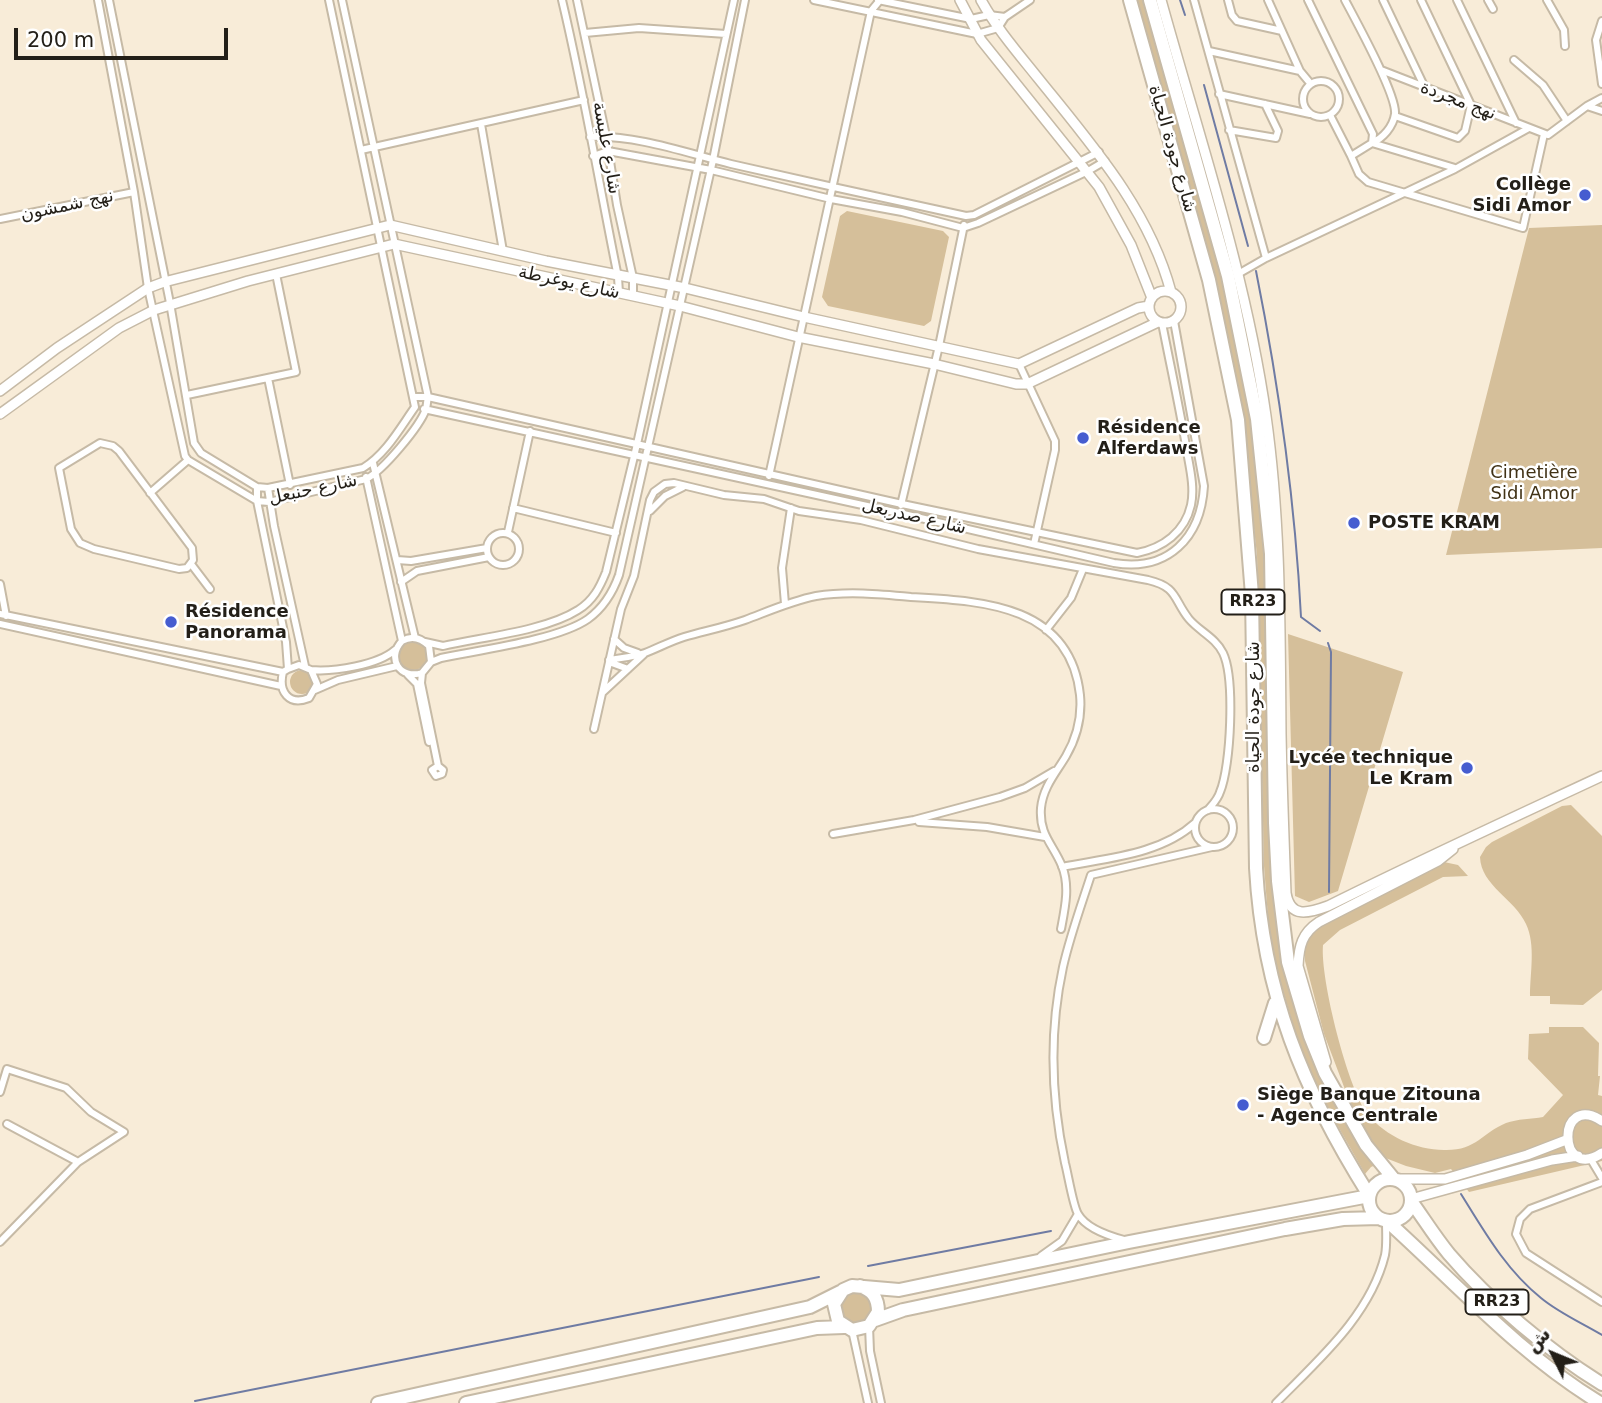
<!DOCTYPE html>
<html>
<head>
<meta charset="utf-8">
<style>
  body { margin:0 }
  #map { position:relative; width:1602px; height:1403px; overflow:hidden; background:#f8ecd8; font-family:"DejaVu Sans","Noto Sans Arabic",sans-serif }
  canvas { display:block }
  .north { position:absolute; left:1518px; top:1319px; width:70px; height:70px; -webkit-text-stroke:5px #fff; paint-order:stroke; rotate:313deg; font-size:19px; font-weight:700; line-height:28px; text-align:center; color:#231f18 }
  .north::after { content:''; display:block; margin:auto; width:24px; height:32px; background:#231f18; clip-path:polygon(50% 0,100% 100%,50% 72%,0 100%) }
  .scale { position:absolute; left:14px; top:28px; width:214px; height:32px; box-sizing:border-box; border:4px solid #231f18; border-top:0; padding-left:9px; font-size:21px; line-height:24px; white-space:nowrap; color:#231f18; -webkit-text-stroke:5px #fff; paint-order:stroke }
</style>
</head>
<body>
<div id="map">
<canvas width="1602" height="1403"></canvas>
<div class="north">ش</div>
<div class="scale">200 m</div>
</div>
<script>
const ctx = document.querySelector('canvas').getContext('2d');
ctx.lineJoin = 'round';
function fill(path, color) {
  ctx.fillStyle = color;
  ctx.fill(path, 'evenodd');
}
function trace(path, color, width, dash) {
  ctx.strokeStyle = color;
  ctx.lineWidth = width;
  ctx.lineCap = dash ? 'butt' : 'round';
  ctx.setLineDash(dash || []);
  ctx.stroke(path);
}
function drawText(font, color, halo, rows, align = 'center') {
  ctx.font = font + ' "DejaVu Sans","Noto Sans Arabic",sans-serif';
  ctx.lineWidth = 5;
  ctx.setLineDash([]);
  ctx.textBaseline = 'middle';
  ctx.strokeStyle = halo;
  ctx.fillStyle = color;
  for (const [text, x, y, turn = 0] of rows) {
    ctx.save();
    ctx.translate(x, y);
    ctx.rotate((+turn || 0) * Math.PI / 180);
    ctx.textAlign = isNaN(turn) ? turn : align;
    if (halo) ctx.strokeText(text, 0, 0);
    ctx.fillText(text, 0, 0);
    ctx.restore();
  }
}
fill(new Path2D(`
  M1134,0H1145L1223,278L1252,419L1268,553L1276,865L1308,1037L1378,1164L1371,1167L1365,1174L1322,1098L1298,1041L1276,968L1269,930L1264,866L1257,555L1242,421Z
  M847,211L943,231L949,237L931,321L924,326L828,306L822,297L840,216Z
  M1602,225V548L1446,555L1529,228Z
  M1288,634L1403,672L1338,891L1309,902L1295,896Z
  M399 656a14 14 0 1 1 28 0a14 14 0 1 1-28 0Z
  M290 682a12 12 0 1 1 24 0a12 12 0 1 1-24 0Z
  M1571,805L1602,836V990L1583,1005L1550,1004V996H1530C1530,973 1536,945 1526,924C1515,899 1481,886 1480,857L1486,847L1492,842L1562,806Z
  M1444,862L1458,865L1468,876L1443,877L1340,930L1323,945C1320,979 1348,1089 1368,1115C1386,1136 1416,1150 1444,1150C1476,1151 1482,1133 1506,1123C1517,1119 1532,1119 1543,1117L1563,1095L1528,1059L1529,1034L1549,1033V1027H1583L1599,1043L1598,1076H1600L1598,1095L1602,1096V1161L1469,1192L1451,1169L1435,1173L1406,1166L1383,1157L1372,1147L1352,1108L1324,1034L1305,961V946L1309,935L1315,929L1330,918Z
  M840 1308a16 16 0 1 1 32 0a16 16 0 1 1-32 0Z`), '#d5bf9a');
trace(new Path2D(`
  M1180,0L1185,15
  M1204,85L1248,246
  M1256,271C1279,386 1295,500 1301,617L1320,631
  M1328,643L1331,652L1329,892
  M1461,1194C1484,1231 1506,1270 1541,1298C1559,1313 1582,1323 1602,1335
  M868,1266L1051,1231
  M195,1401L819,1277`), '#6f7ba3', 2);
const street = new Path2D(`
  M98,0L134,192L148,288L185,456L188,460L257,501L269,502L366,479C383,471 420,426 426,409C427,405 427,401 428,397L342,0
  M109,0L170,303L194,443L201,453L257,487L268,488L363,468C386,454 400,428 415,407L329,0
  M562,0C584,92 599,184 618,277L619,293
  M577,0L606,136L617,205L633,278V296
  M814,0L977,34L998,28L1005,17L1030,0
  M878,0L971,19L989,15L1005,17
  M1194,0L1266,258L1238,274
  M1228,0L1232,15L1237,21L1282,31
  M1268,0L1300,71L1310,83
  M1308,0L1373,134L1372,143L1351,156L1330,115
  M1345,0C1356,21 1397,95 1395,114C1393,127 1383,138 1372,143L1455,168
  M1383,0L1425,88
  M1457,0L1516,123
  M1488,0L1493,9
  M1547,0L1564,30L1565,46
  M1602,21L1596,40L1602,84
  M585,33L639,28L726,34
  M1209,51L1300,71
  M1514,60L1543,85L1567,121
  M1381,70L1548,135L1587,106L1602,98
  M1303 99a18 18 0 1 1 36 0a18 18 0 1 1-36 0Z
  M1219,94L1310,114
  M1587,106L1602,111
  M1395,116L1458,138L1465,131L1471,105L1421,0
  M481,124L503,251
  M1229,130L1276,138L1278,131L1265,104
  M590,137C638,135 686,153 731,164C809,182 888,199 966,216L974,215L1099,152
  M361,150L584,100
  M593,156L608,151L711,170L831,199L902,212L963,228L978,223L1088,171L1105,161
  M1351,156L1359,174L1368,182L1523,228L1544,134
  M0,219L134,192
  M1266,258L1455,169L1529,128
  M1019,364L1055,441V450L1034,544
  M268,378L290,485
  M187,395L296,372L276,274
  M414,397H428L902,504L1137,553C1163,548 1185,532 1191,505C1195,486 1189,465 1186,446C1179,405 1170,364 1162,323
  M424,409L899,513L1114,563C1168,572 1201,538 1204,486L1174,321
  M100,443L113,446L119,451L192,548L193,560L187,568L179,569L94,549L80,543L71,529L59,468Z
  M373,463L415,638
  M769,476L871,11L880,0
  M366,477L402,641C386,658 400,680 422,673L431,662L429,646C421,638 412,635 402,641
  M257,487V501L286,642L288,669L283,672C278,692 289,706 309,698L317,684L311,670L299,665L288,669
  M268,488L274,526L305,666
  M150,493L188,460
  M901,505L939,346L964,225
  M513,508L616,533
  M650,511L665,496L683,487
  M508,532L530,431
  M487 549a16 16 0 1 1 32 0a16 16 0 1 1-32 0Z
  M397,560L411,561L487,548
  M191,564L210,589
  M401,582L417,571L489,557
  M0,584L6,616
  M785,604L782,568L791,508
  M0,614L283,672
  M0,624L281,686
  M1046,630L1071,598L1083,569
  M614,639L624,648L638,653
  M425,642L443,646C482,637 545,631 578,610C593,601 600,587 606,572L637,444L734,0
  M609,660C620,658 634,657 645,653C658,648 671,641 684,637C705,631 725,627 745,620C769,611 791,601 816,596C847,591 879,594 911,597C981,601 1070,604 1080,695C1082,716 1077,737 1066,756C1056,773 1043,787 1041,808C1039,835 1053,844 1062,866C1070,886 1065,908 1061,929
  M431,662L441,658C479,650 558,640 588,619C603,608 613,592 619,575L713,160L745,0
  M609,662L628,669
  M311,670C334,672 378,665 395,650
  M422,673L421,683L438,766L443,770L442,774L436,776L432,770L438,766
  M408,675L417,684L429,742
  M315,690L338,680L397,666
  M603,692L644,654
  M594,729L621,609L634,576L650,500L654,492L665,484L674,483L724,495L764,499L799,511L861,520L978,549L1148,580C1178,587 1173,599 1189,619C1199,631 1216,638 1223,653C1235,678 1231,766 1220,792C1218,799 1213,804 1208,810
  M1195 828a19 19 0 1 1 38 0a19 19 0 1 1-38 0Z
  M919,822L987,827L1045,837
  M833,834L914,820L1000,797L1025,788L1054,771
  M1062,867C1106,858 1160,855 1195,823
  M0,1092L7,1069L66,1088L91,1112L124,1132L78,1162L0,1242
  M7,1124L78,1162
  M1590,1158L1602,1178
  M1602,1182L1530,1209L1520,1219L1516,1234L1526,1253L1602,1302
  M1124,1240C1109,1236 1086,1228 1078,1214C1073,1206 1068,1174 1065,1163C1051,1098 1049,1032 1063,967C1070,936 1081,906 1091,875L1212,847
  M1041,1256L1062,1241L1078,1214
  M869,1326L870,1351L881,1403
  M852,1330L868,1403
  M1276,1403C1318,1360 1370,1316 1385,1255C1387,1245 1386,1233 1386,1222`);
const secondary = new Path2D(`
  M960,0L981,40L1099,187L1131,245L1152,298
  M981,0C997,29 1018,53 1038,78C1091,144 1149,209 1171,292
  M1161,0C1199,137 1246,275 1266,416C1281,522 1280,628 1281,734C1282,787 1284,840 1286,893C1290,919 1309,913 1328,906C1418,861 1510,819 1602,776
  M1149 307a16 16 0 1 1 32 0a16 16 0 1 1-32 0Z
  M0,391L57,348L148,288L164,282L390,225L546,261L685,288L804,317L1019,364L1138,308L1149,306
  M0,414L119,328L154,310L248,281L394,244L680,306L798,337L934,364L1016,384H1027L1158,322
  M1326,1062L1298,966C1299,946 1302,933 1319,922L1438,861L1453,849
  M1602,1121C1556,1091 1557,1183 1602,1153
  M1396,1179H1445L1527,1155L1566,1140
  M1411,1199L1552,1160L1578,1156`);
const highway = new Path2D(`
  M1130,0L1209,280L1238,420L1252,595L1256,868C1263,993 1303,1090 1369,1195
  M1150,0L1228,276L1257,419L1271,554L1275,823L1278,881L1288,962L1310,1036L1325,1073L1366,1145L1393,1178
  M1264,1038L1275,1003
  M1369 1200a21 21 0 1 1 42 0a21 21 0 1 1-42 0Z
  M1411,1201C1424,1219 1435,1237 1449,1254C1489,1301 1550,1352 1602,1384
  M1387,1221C1457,1284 1519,1354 1600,1403
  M860,1286C873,1291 878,1298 878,1312L869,1326L852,1330L838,1321L834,1304L843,1290L852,1286L899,1290L1129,1242L1369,1196
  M875,1320L903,1310L1285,1229L1343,1219L1379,1218
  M378,1403L810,1307L840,1292
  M466,1403L817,1328L844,1327`);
trace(street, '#c6baa6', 10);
trace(secondary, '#c6baa6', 12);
trace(highway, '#c6baa6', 16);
trace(street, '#fff', 6);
trace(secondary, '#fff', 9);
trace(highway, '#fff', 12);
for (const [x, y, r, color] of [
  [1585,195,7,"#465dd0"],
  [1083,438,7,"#465dd0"],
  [1354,523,7,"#465dd0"],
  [171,622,7,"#465dd0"],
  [1467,768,7,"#465dd0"],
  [1243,1105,7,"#465dd0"]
]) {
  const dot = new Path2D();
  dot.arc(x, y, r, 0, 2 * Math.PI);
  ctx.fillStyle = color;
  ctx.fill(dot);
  trace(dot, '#fff', 2.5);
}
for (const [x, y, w] of [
  [1253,602,63],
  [1497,1302,63]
]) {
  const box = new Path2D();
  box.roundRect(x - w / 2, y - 12.5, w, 25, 5);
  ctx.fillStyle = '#fff';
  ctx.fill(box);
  trace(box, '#231f18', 2);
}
drawText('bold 16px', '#231f18', null, [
  ["RR23",1253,602],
  ["RR23",1497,1302]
]);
drawText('18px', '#231f18', '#fff', [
  ["نهج مجردة",1458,101,21],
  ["شارع عليسة",606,148,80],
  ["شارع جودة الحياة",1172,149,74],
  ["نهج شمشون",67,206,-12],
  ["شارع يوغرطة",569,283,12],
  ["شارع حنبعل",313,490,-12],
  ["شارع صدربعل",914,517,13],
  ["شارع جودة الحياة",1254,707,-90]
]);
drawText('bold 18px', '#231f18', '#fff', [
  ["Collège",1571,185,"right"],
  ["Sidi Amor",1571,206,"right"],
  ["Résidence",1097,428],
  ["Alferdaws",1097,449],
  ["POSTE KRAM",1368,523],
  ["Résidence",185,612],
  ["Panorama",185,633],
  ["Lycée technique",1453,758,"right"],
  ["Le Kram",1453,779,"right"],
  ["Siège Banque Zitouna",1257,1095],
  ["- Agence Centrale",1257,1116]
], 'left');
drawText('18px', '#413216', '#fff', [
  ["Cimetière",1534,473],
  ["Sidi Amor",1534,494]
]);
</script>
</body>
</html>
